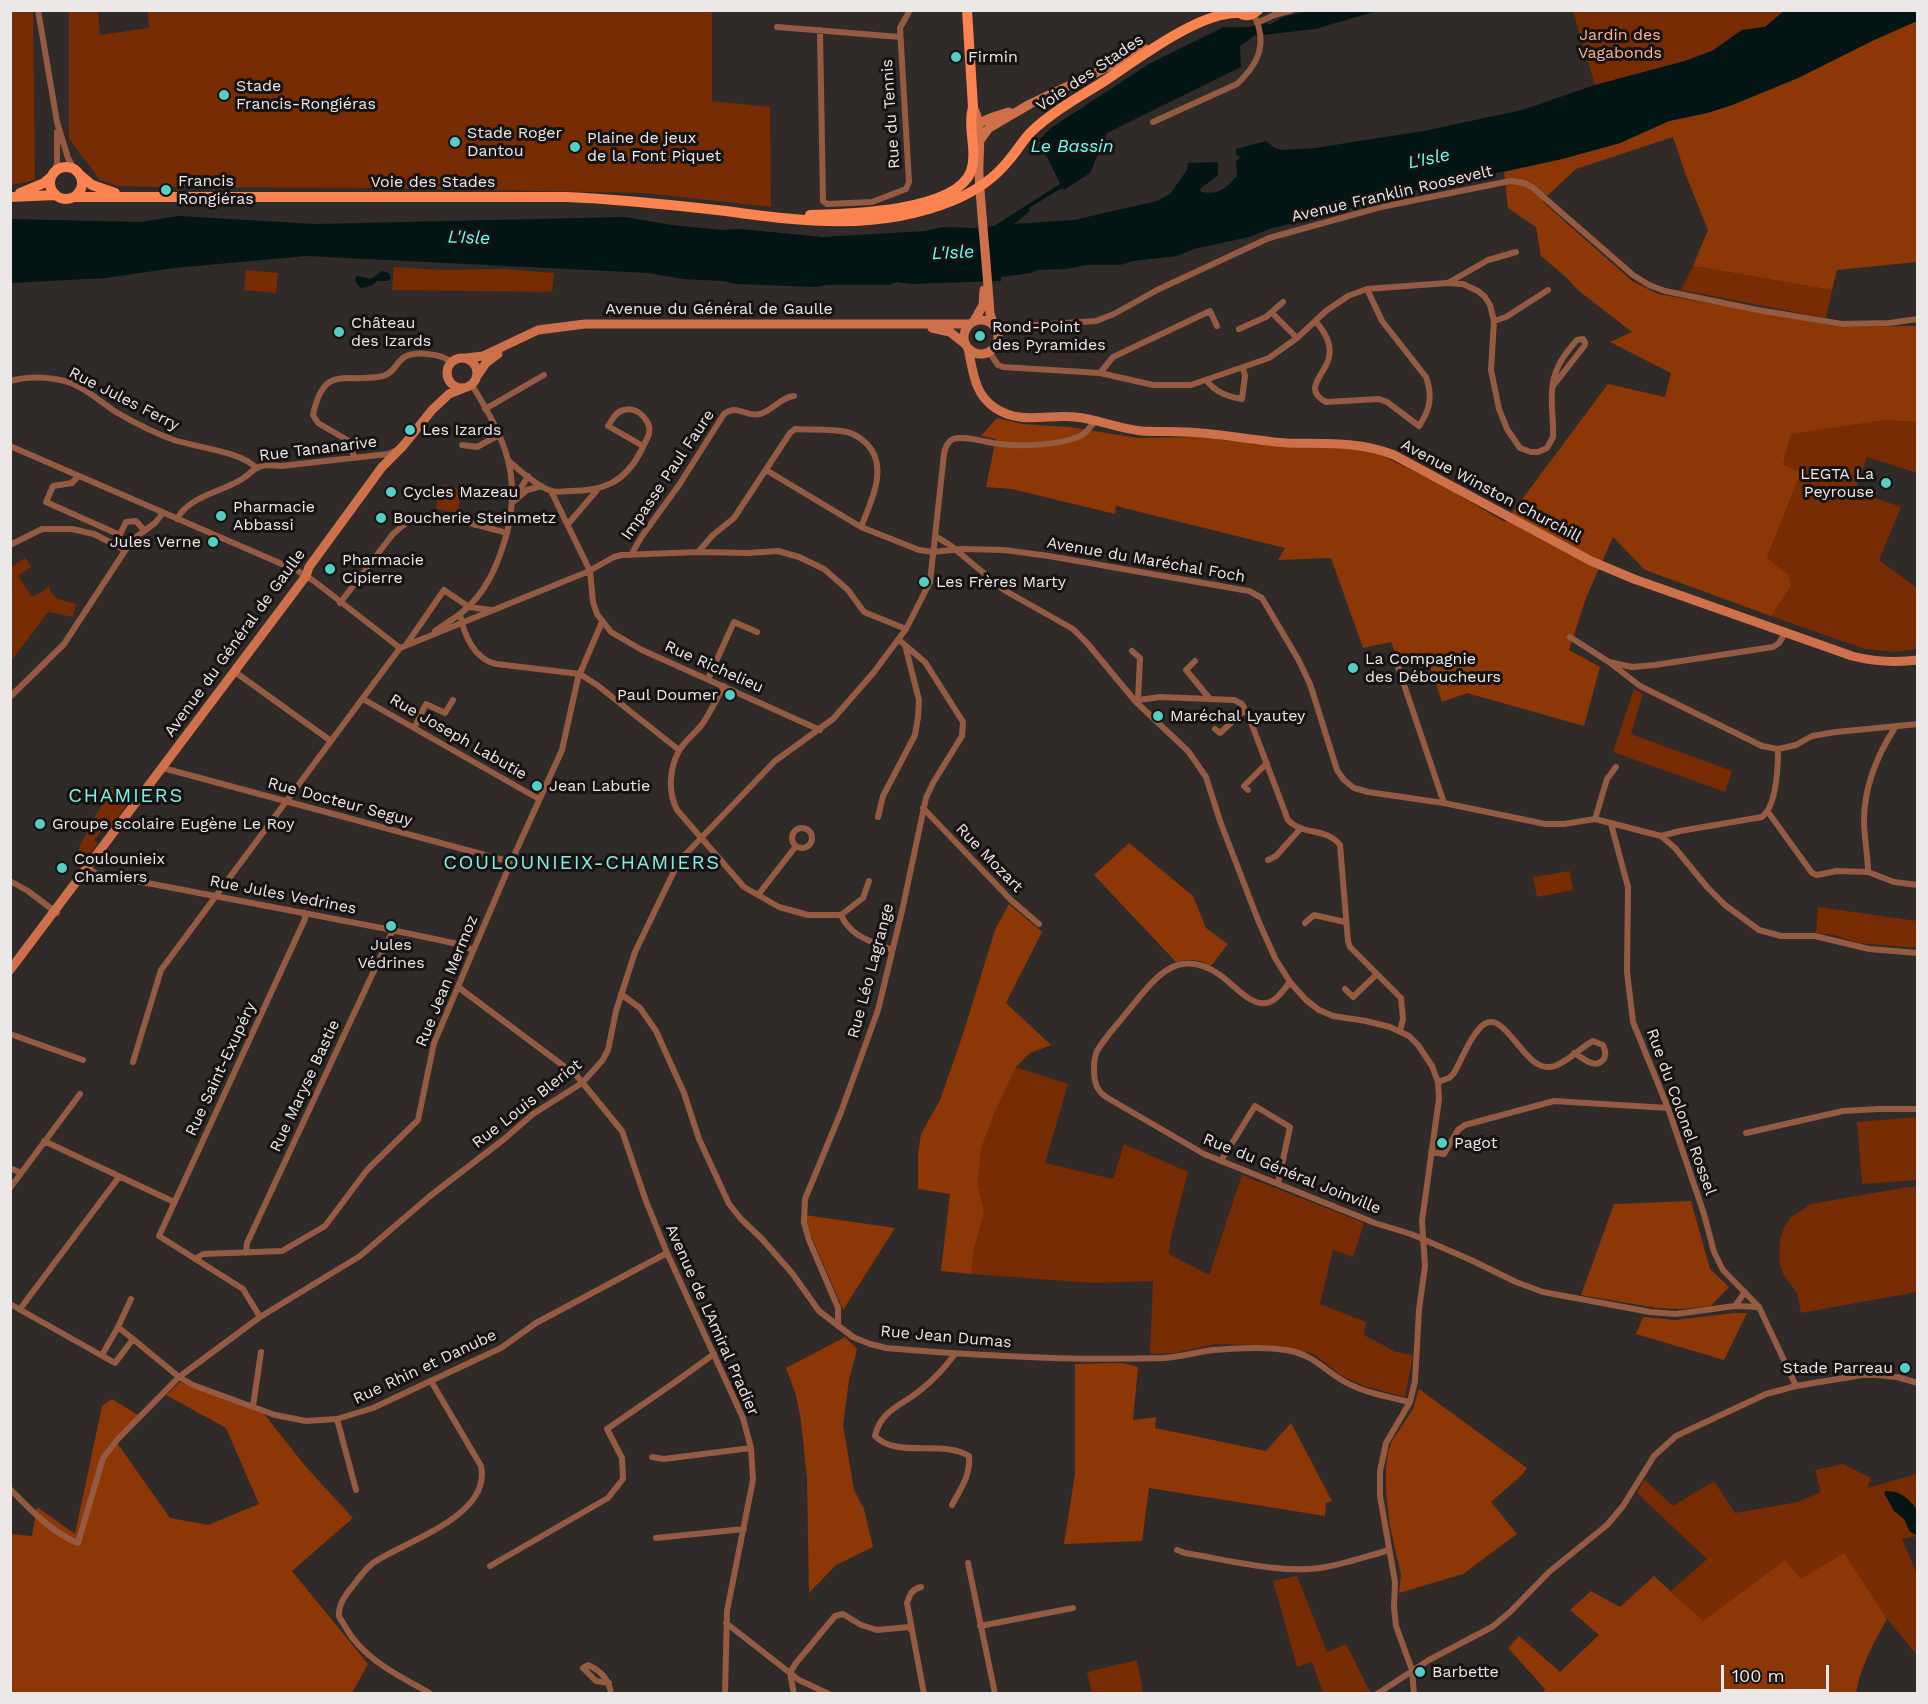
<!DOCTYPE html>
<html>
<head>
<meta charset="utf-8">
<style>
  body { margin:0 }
  #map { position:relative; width:1928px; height:1704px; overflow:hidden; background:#302a28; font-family:"Work Sans",sans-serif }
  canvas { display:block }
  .frame { position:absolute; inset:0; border:12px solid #ece8e7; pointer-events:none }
  .scale { position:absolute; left:1721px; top:1665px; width:108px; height:27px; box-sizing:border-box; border:3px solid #ece8e7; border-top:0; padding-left:8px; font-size:18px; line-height:21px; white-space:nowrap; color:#ece8e7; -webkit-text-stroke:4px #161312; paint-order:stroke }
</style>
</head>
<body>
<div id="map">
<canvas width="1928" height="1704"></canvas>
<div class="frame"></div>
<div class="scale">100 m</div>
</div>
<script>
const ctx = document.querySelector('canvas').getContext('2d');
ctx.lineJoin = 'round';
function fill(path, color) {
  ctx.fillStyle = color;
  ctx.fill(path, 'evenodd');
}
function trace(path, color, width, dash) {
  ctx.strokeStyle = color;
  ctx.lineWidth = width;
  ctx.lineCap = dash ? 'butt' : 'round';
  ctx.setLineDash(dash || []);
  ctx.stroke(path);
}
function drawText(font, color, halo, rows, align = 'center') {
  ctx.font = font + ' "Work Sans",sans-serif';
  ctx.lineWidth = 6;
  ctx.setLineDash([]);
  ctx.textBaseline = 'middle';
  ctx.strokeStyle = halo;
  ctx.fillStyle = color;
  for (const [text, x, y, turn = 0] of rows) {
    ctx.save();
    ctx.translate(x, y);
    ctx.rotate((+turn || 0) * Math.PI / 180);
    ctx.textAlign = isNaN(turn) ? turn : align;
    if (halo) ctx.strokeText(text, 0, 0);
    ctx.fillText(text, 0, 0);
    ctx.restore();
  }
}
fill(new Path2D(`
  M11,10L33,11L35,180L11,185Z
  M148,10L712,11V101L770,107L771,207L644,193L379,188L154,187L118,186L100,180L69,139V11H98L100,35L149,28Z
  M1573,11H1784L1765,27L1742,30L1712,51L1685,61L1595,85Z
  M1693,266L1832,290L1826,318L1681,290Z
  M394,267L443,270L504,269L554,273L552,291L548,292L392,290Z
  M246,270L278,273L276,293L244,290Z
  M1885,420L1917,422V473L1867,457L1855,491L1901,507L1879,560L1917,588V649L1893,652L1865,649L1771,616L1791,586L1767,558L1801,472L1783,466L1791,433Z
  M443,485C466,487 460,495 458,513L436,509L439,487Z
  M25,558L31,567L18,576L32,597L42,592L49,586C52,601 63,600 76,604L73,617L48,612L11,661V567Z
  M1634,689L1643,694L1631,734L1732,771L1725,792L1613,752Z
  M113,789L127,796L130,800L112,825L108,823L94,840L98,843L89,856H86L78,850L96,814L107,798L104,794Z
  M1570,871L1573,890L1537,897L1533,877Z
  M1818,907L1917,921V948L1859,943L1834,935L1816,933Z
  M1016,1067L1068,1084L1045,1163L1113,1179L1124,1144L1188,1172L1171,1237L1169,1254L1209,1275L1242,1175L1364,1223L1353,1257L1333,1250L1320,1304L1366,1322L1364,1335L1396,1352L1413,1355L1405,1397L1364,1386L1342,1376L1314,1354L1282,1346L1215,1344L1175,1353L1150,1354L1153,1281L1093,1283L971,1274L974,1249L984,1212L978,1184L981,1149L995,1112Z
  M1917,1117V1180L1862,1184L1857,1122Z
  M1908,1187H1917V1292L1801,1313L1797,1293L1783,1274L1779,1260L1780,1240L1784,1227L1791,1217L1811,1204Z
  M1843,1464L1871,1478L1867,1488L1917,1474V1536L1902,1539L1917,1574V1655L1887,1619L1801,1579L1785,1560L1703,1622L1671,1591L1707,1559L1637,1493L1644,1479L1673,1506L1714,1481L1735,1513L1798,1502L1821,1492L1815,1470Z
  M1297,1576L1327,1652L1346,1644L1370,1692L1368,1693H1323L1312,1662L1297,1667L1273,1581Z
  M1137,1660L1143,1693H1092L1087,1672Z`), '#772c04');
fill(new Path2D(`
  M1917,21V262L1837,270L1832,290L1693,266L1708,230L1687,178L1673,137L1576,169L1548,195L1543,202L1632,281L1658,294L1839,327L1917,326V422L1885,420L1791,434L1783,465L1801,472L1767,558L1789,576L1791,586L1771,616L1645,570L1613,537L1586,598L1569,650L1600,667L1584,726L1467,693L1442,702L1426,656L1400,664L1391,642L1363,648L1331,558L1278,560L1285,548L1116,506L1115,514L1012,489L986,487L996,439L981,436L997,418L1023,424L1069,427L1138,438L1197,437L1287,447L1355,448L1377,453L1434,481L1505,522L1608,384L1665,397L1671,373L1610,342L1632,332L1579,291L1567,278L1541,256L1536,227L1508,208L1504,172L1562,159L1620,143L1669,121L1707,113L1732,105L1798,78L1874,40Z
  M1129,843L1193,896L1206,928L1228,944L1211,966C1199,959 1190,958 1176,962L1094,875Z
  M1009,904L1042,932L1006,1003L1051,1045L1030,1053L1016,1067L995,1112L981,1149L978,1184L984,1212L974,1249L971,1274L941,1271L950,1194L918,1189V1153L921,1134L940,1100L963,1034L995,930Z
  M1691,1201L1710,1269L1729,1287L1711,1306L1680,1309L1657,1308L1581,1295L1614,1204Z
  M805,1215L895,1228L843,1310L807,1226Z
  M1734,1313H1747L1724,1360L1636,1334L1643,1317L1675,1320Z
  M845,1337L857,1349L849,1380L843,1425L854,1490L864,1509L873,1547L836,1565L809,1593L807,1478L801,1421L796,1395L786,1368Z
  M1122,1363L1138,1367L1133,1420L1156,1417L1155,1428L1266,1451L1291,1423L1332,1501L1326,1503L1325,1516L1149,1488L1142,1541L1064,1544L1075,1474V1364Z
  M180,1382L264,1414L306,1467L353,1518L292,1571L368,1664L352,1693L11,1694V1534L32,1536L37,1507L75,1534L102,1406L112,1399L138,1415L115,1440L170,1518L208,1525L259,1504L226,1428L166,1395Z
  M1419,1389L1527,1468L1522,1475L1491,1502L1517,1534L1463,1574L1399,1593L1401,1574L1390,1527L1386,1491V1467L1388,1452L1392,1441L1413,1409Z
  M1844,1553L1887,1619C1874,1643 1860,1667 1856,1693H1542L1545,1689L1508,1648L1519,1636L1560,1672L1599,1635L1570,1610L1591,1591L1620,1607L1654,1576L1703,1621L1785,1560L1801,1579Z`), '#8d3707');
fill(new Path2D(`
  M1307,11H1377L1315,29L1254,36L1240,46L1241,67L1107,133L1090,173L1064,190L1062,188L1029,208L1030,211L1014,224L1074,220L1157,201L1170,194L1187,170L1188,163L1218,162V175L1200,189L1201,192C1219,195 1225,189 1237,176L1236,161L1241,157L1236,155V149L1266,141L1275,148L1283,150L1315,148L1424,131L1522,110L1595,85L1685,61L1712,51L1742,30L1765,27L1784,11H1917V21L1874,40L1798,78L1732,105L1707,113L1669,121L1620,143L1562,159L1361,202L1355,207L1312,219L1272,228L1249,237L1194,249L1177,256L1133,261L1120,265H1086L1066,269L1037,270L1031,273L1001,277V281H996L912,284L897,282L888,285H826L816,287L735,284L723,281L684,279L648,273L306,256L174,268L106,278L11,283V219L141,222L178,216L316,224L624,217L672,225L723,230L740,229L823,237L925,231L942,227L974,228L994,226L1060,184L1039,140L1051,128L1149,64L1175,51L1224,27H1248L1267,23L1269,25L1283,17Z
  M382,271L389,273L391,278L388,281H377C373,286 368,287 361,288L357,284L355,279L357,276L371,279Z
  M1886,1491C1900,1491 1907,1497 1916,1508L1917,1535L1910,1532L1904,1519L1894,1511L1884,1493Z`), '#031514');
trace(new Path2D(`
  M38,10L57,122L68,158L74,169
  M1257,23L1274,15L1292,10
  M777,27L900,37
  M820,30L823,201L827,204L872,202L906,189L909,182L900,28L910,10
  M1153,122L1237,84C1254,68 1265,51 1259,28C1257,22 1257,19 1253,15
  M53,173L57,164V132
  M1448,283L1488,260L1516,252
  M1272,313L1297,338
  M1494,321L1506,317L1548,290
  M1316,322C1324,331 1332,344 1329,357C1326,374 1301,389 1326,402L1379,399L1387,402L1419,426C1430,410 1433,396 1426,377L1382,321L1367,289
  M1239,329L1266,317L1283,302
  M997,330L1002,327L1096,321L1114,314L1157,290L1269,238L1381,207L1510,181L1524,183L1532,187L1633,275L1649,285L1665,291L1758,310L1842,324L1889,323L1918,319
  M989,352L998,365L1003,367L1100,373L1153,385H1191L1269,358L1297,338L1326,311L1348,296L1367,289L1380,288L1447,283L1463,284L1478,291L1485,297L1490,305L1494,321L1491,370L1499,409L1507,429L1520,448L1531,452H1538L1547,448L1553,437C1554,414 1547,389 1558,367C1562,357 1570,348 1577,340L1583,339L1585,342V345L1553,386
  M1100,373L1113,357L1210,311L1217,326
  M10,381C28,376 48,377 65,381C84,386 100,402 116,412C135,423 154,433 174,440C195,447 243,452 256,468
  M1207,381C1215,392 1229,397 1242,399L1245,376L1243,368
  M485,409L544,375
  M462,445L477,447L499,435
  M10,446L298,571L314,581L400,648
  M354,457L349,441L318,423L313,415C324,363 345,384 383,376C394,373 395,364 403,358C414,350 442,354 451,362
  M510,462C520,471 539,488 552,491C557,493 564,491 570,491C604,491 625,482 641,451C643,446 647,440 649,434C652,421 637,406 624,410C616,411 612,420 608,426L643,446
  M766,470L861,527L919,550L933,552L962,549L1004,550L1049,556L1249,591L1262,598L1298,659L1310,684L1337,770L1344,780L1354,788L1368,792L1444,803L1545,824H1564L1595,819L1661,836L1675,848L1707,887L1725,905L1759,930L1781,936H1815L1869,949L1918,953
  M78,476L72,483L53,486L46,502L120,535
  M551,491L590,571L593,602L597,614L611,632L642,650L820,730
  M515,498L528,476
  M513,502L527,490L542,486
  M177,519C189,496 222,492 242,479C249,475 253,468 262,466C268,464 275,466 281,466L388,454L395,451
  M568,524L598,489
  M507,533C498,565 486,594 460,614C464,635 474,659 496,664L580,674L597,685L679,750
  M935,536L950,545L1004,590L1073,629L1087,643L1136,702L1188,751L1206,777L1220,821L1258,920L1275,958L1290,982L1306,1000L1319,1010L1333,1016L1366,1021L1390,1027L1409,1036L1418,1045L1432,1066L1438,1082L1439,1099L1422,1221L1425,1266L1419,1310L1415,1381L1410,1402L1386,1443L1380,1471V1496L1395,1582L1394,1607L1396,1626L1412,1670L1414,1694
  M10,545L42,529H72L94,534L125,550
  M115,545L126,522L136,521L144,530
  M698,552L748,553L778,551L799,557L824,569L848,590L864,612L906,629
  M631,555L642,536L679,485L724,414C738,403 746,418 760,414C772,411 781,397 794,396
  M340,603L393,534C418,510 435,513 466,522C480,526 493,529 507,533C522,472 503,437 472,385
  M435,631L460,614
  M1570,637L1609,662L1632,667L1655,665L1773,647L1779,643L1785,633
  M406,645L444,590L469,607L491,610
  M1132,651L1140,658L1138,700
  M1195,661L1186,670L1210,699
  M1609,662L1640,686L1762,746L1778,749L1796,745L1812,736L1836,732L1918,724
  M1398,667L1444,803
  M235,672L331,741
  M708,679L734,622L757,632
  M724,686C717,698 711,711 703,723C696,733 684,741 679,751C669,769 668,792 677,810L744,887L779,907L808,915H841L863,898L869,881
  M10,697L64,644L132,540L155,523L163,513
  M363,699L539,799
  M1136,702L1138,700L1160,697L1234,700L1242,704L1249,717L1288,820C1303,836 1326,827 1340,845L1348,941L1350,947L1401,998L1403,1019L1400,1031
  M414,728L426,704L445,713L453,700
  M1215,729L1220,733L1245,710
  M163,768L511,862
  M1248,790L1244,786L1267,763
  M923,808L1011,900L1039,924
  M1768,812L1812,873L1817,875L1837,871L1868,872L1894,882L1918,885
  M878,817L883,796L915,735L918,717L919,700L905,645
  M1595,819L1607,779L1616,767
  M1611,824L1628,887L1627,972L1633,1022L1668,1108L1704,1214L1714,1252L1723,1270L1759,1307L1796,1386
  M792 838a10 10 0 1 1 20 0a10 10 0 1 1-20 0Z
  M1661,836L1680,831L1762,817C1777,805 1778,768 1778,749
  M1268,860L1276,856L1301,828
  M88,868L95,873L387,929L458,944L473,950
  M1868,872C1868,855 1864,838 1864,821C1864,786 1877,755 1896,726
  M10,881L28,891L57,913
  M758,895L796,846
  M841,915C851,937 870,941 892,950
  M1305,923L1314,915L1345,922
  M1290,982C1284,989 1276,1002 1266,1003C1250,1006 1233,984 1220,975C1177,945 1154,979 1128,1011C1118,1024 1105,1037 1097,1051C1093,1060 1093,1078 1097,1087C1099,1091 1103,1095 1106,1097L1204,1154L1375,1223L1411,1234L1471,1260L1516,1282L1543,1292L1650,1312L1676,1314L1735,1306L1759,1307
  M458,987L577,1076L622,1131L646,1201L667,1253L743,1418L751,1448L753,1480L727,1611L725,1694
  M1345,989L1353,997L1377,974
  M621,994L640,1008L656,1031L684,1093L699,1139L729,1204L741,1219L762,1239L792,1273L819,1311L853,1337L870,1344L886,1348C979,1356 1071,1361 1164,1358C1181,1357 1197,1352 1213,1350C1236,1348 1263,1346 1286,1350C1315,1355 1322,1369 1345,1382C1365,1393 1388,1397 1410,1402
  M10,1034L83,1060
  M133,1062L161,970L400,648L587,572L614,557L622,555L698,552L713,535L734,518L790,433L795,429C812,430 831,429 847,432C854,434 862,439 867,444C889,468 871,501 861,527
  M1438,1082L1449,1078L1454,1073C1462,1059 1468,1041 1479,1029C1503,1000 1521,1070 1550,1067C1563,1066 1581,1047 1593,1041L1603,1045C1605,1050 1607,1055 1603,1060C1594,1070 1582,1057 1574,1053
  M1746,1133L1843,1111L1879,1109H1918
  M44,1141L174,1202
  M1431,1152L1444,1154L1458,1130L1465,1125L1554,1101L1668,1108
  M1221,1161L1255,1106L1290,1127L1278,1183
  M10,1168L21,1173
  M10,1188L80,1094
  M246,1253L247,1243L393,930
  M195,1259L203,1254L282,1251L325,1226L367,1170L418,1120L434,1043L511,862L562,750L578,678L602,622
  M10,1304L115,1363L133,1339L118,1327L102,1355
  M1735,1306L1745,1292
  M20,1309L119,1177
  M260,1317L243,1289L159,1236L305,919V913
  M838,1326V1308L809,1240L804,1223L805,1199L841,1112L878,1010L902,911L926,798L933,783L962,736L963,722L925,662L899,640
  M118,1327L131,1299
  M133,1339L179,1377L193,1385L275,1415L306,1421L337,1419L373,1408L501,1348L536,1323L667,1253
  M431,1381L481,1466C492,1516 405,1541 373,1563C365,1569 358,1579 352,1587C346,1594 338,1605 339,1616C340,1619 344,1624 346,1628C364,1660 400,1676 431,1694
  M253,1406L261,1352
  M337,1419L356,1490
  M652,1457L664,1459L751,1448
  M10,1489C30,1509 52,1533 78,1543L103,1458L117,1440L179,1377L260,1317L360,1256L430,1196L503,1140L533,1114L582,1083L602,1061L608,1050L616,1011L635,952L679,861L775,761L833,719L874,672L906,629L930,582L944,454C945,448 947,442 953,439C966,435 986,443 1000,444C1021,447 1064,445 1082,435C1088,431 1091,426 1095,421
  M952,1505C960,1490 971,1475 969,1456C942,1439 897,1459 875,1436C881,1409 904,1405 923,1388C934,1379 946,1366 955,1354
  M656,1538L744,1529
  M1177,1550L1185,1553C1229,1560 1282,1575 1326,1567C1347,1563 1368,1556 1389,1550
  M968,1563L995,1694
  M490,1566L608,1498L623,1479L622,1458L607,1429L671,1385L714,1354
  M921,1587C912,1589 910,1594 907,1603L924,1694
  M726,1623L799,1680L829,1694
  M980,1626L1073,1608
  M609,1683L596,1681L583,1668L588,1665C601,1671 609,1679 611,1694
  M794,1694L790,1673L796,1663L835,1616L843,1614L861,1625L877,1630L909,1627L912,1631
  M1377,1694L1429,1660L1492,1627L1510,1612L1549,1572L1607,1525L1623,1506L1654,1456L1676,1436L1766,1394L1796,1386L1862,1375H1876L1897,1377L1918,1383`), '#945a42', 6);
trace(new Path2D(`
  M973,107C984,127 978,153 979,175C982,222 987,268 990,314L994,326
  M975,128C983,118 998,116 1009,112
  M979,142L989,128L1030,104L1146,49
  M964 337a17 17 0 1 1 34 0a17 17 0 1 1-34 0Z
  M974,321L983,305L984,290
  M932,328L950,332L965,344
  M968,348C973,371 974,394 995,408C1020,425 1048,414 1075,417C1098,419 1119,429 1142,431C1161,432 1181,431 1201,433C1229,435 1258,441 1287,443C1323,444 1360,441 1394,455L1591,561L1634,579L1852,656C1875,662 1894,663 1918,660
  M447 373a15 15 0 1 1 30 0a15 15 0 1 1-30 0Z
  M466,358L483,356L538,330L585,324H970
  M477,376L486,363L498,354
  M10,970L306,576L309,567L382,467L403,446L432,410L449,394L464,388`), '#ce714a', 9);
trace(new Path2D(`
  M1236,10C1243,17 1251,17 1258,10
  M50 183a16 16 0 1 1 32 0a16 16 0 1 1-32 0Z
  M80,175L92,185L115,193
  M20,193L44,183L51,177
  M10,197L56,195
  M74,197H567C620,199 673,205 726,211C805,222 878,231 954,200C976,191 994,179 1009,160C1017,151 1023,140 1031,132C1053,111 1081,96 1106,80C1139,58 1199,12 1238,13
  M810,215C847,214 956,212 971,171C978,151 967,128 973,107L967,10`), '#fb834f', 10);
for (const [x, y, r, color] of [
  [956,57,6,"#55cec6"],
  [224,95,6,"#55cec6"],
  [455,142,6,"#55cec6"],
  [575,147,6,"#55cec6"],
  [166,190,6,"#55cec6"],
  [339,332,6,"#55cec6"],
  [980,336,6,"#55cec6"],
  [410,430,6,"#55cec6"],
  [1886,483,6,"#55cec6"],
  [391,492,6,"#55cec6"],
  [221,516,6,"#55cec6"],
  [381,518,6,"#55cec6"],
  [213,542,6,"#55cec6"],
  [330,569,6,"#55cec6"],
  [924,582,6,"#55cec6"],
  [1353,668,6,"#55cec6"],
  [730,695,6,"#55cec6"],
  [1158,716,6,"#55cec6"],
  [537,786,6,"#55cec6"],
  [40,824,6,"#55cec6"],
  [62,868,6,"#55cec6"],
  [391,926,6,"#55cec6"],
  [1442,1143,6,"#55cec6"],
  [1905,1368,6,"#55cec6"],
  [1420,1672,6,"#55cec6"]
]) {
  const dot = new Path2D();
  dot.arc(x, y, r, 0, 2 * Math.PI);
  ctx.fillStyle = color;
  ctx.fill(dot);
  trace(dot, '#161312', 2);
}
drawText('16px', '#fcb395', '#161312', [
  ["Jardin des",1620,35],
  ["Vagabonds",1620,53]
]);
drawText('16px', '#ece8e7', '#161312', [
  ["Firmin",968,57],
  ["Stade",236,86],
  ["Francis-Rongiéras",236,104],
  ["Stade Roger",467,133],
  ["Dantou",467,151],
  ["Plaine de jeux",587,138],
  ["de la Font Piquet",587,156],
  ["Francis",178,181],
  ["Rongiéras",178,199],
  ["Château",351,323],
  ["des Izards",351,341],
  ["Rond-Point",992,327],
  ["des Pyramides",992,345],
  ["Les Izards",422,430],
  ["LEGTA La",1874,474,"right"],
  ["Peyrouse",1874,492,"right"],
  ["Cycles Mazeau",403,492],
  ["Pharmacie",233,507],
  ["Abbassi",233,525],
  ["Boucherie Steinmetz",393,518],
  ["Jules Verne",201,542,"right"],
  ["Pharmacie",342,560],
  ["Cipierre",342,578],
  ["Les Frères Marty",936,582],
  ["La Compagnie",1365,659],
  ["des Déboucheurs",1365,677],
  ["Paul Doumer",718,695,"right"],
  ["Maréchal Lyautey",1170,716],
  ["Jean Labutie",549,786],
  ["Groupe scolaire Eugène Le Roy",52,824],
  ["Coulounieix",74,859],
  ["Chamiers",74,877],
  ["Jules",391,945,"center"],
  ["Védrines",391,963,"center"],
  ["Pagot",1454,1143],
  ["Stade Parreau",1893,1368,"right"],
  ["Barbette",1432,1672]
], 'left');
drawText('16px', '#ece8e7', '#161312', [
  ["Voie des Stades",1090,73,-34],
  ["Rue du Tennis",891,114,-94],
  ["Voie des Stades",433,182],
  ["Avenue Franklin Roosevelt",1392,194,-13],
  ["Avenue du Général de Gaulle",719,309],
  ["Rue Jules Ferry",124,399,27],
  ["Rue Tananarive",318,449,-7],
  ["Impasse Paul Faure",668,475,-56],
  ["Avenue Winston Churchill",1491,491,28],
  ["Avenue du Maréchal Foch",1146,560,10],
  ["Avenue du Général de Gaulle",235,643,-54],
  ["Rue Richelieu",714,667,24],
  ["Rue Joseph Labutie",458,737,30],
  ["Rue Docteur Seguy",340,802,15],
  ["Rue Mozart",989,858,46],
  ["Rue Jules Vedrines",283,895,11],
  ["Rue Léo Lagrange",871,971,-75],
  ["Rue Jean Mermoz",447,981,-68],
  ["Rue Saint-Exupéry",221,1069,-65],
  ["Rue Maryse Bastie",305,1086,-65],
  ["Rue Louis Bleriot",527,1104,-38],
  ["Rue du Colonel Rossel",1681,1112,70],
  ["Rue du Général Joinville",1292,1174,22],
  ["Avenue de L'Amiral Pradier",712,1320,66],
  ["Rue Jean Dumas",946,1337,5],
  ["Rue Rhin et Danube",425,1367,-25]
]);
drawText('italic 18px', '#6bfff5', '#161312', [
  ["Le Bassin",1072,147],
  ["L'Isle",1429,159,-12],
  ["L'Isle",469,238,2],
  ["L'Isle",953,253,-3]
]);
ctx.letterSpacing = '1.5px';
drawText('20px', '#83eee6', '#161312', [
  ["CHAMIERS",126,796],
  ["COULOUNIEIX-CHAMIERS",582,863]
]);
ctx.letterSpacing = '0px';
</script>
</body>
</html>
